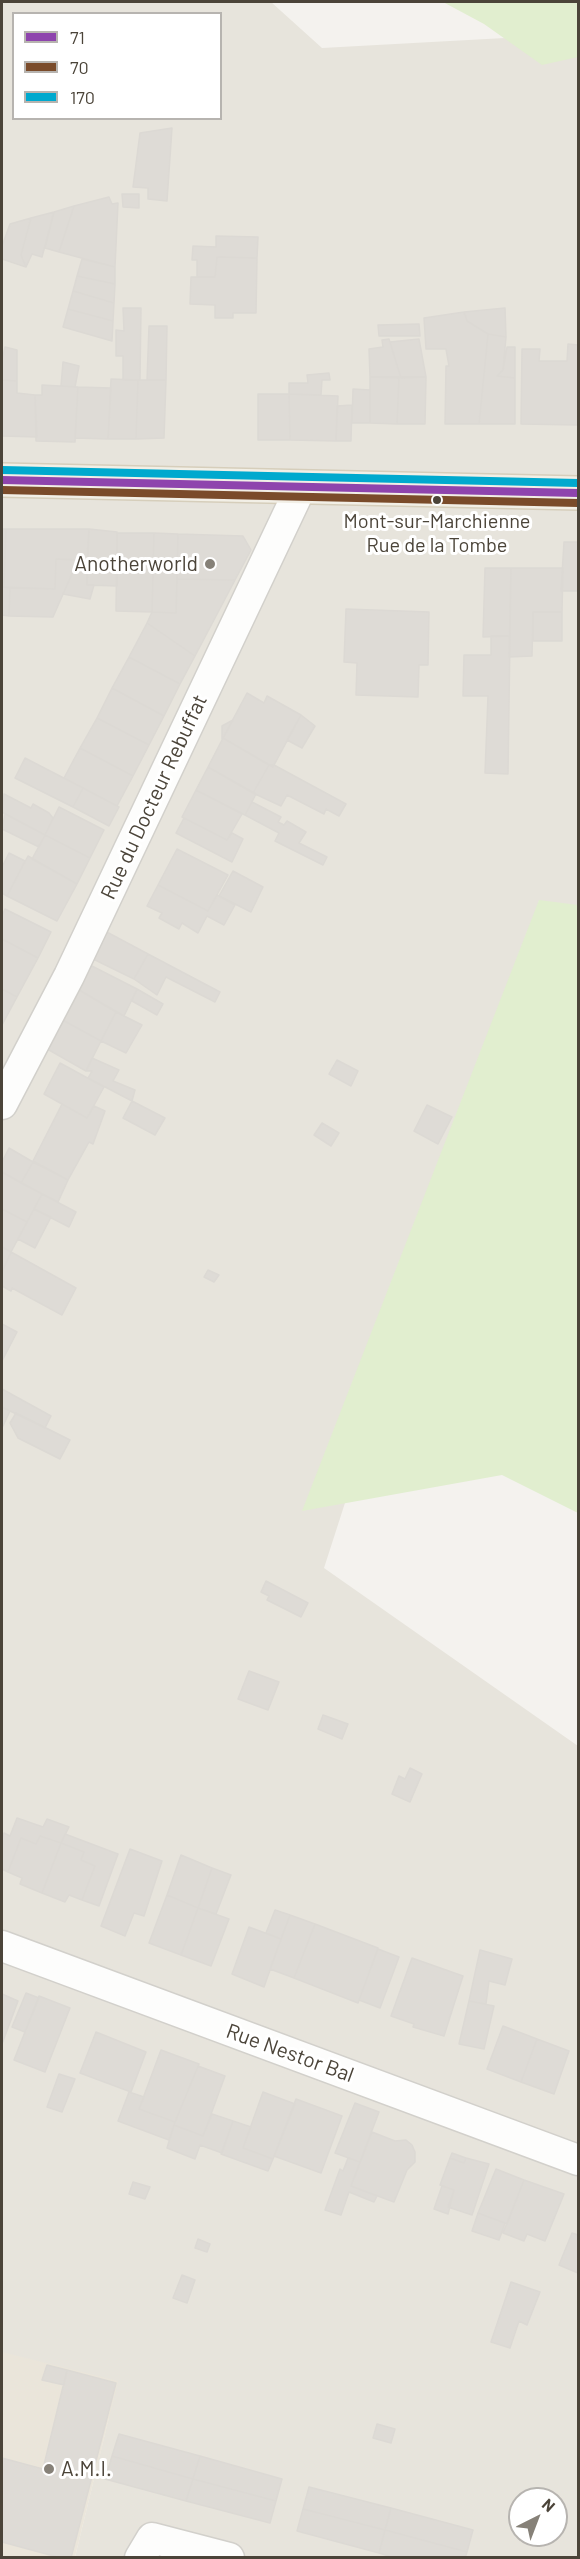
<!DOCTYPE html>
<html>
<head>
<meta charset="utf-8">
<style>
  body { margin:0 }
  #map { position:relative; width:580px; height:2559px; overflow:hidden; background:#f4f2ee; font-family:Barlow,sans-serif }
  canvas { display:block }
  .frame { position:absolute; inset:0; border:3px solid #4b4439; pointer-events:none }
  .legend { position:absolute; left:12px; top:12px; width:210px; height:108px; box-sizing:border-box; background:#fff; border:2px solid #b7b4b0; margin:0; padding:8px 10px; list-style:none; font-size:18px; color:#4b4439 }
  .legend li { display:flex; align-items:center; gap:12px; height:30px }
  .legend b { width:30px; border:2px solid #b7b4b0 }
  .north { position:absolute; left:508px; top:2487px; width:60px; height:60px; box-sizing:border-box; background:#fff; border:2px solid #b7b4b0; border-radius:50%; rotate:42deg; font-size:16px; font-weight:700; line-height:24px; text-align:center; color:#4b4439 }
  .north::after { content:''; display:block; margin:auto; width:21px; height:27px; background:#868178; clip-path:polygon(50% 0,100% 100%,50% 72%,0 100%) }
</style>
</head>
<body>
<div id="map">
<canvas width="580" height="2559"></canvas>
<div class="frame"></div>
<ul class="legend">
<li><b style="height:8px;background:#8e44ad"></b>71</li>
<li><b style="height:8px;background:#7a4b2a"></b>70</li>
<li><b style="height:8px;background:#00a9ce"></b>170</li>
</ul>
<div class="north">N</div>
</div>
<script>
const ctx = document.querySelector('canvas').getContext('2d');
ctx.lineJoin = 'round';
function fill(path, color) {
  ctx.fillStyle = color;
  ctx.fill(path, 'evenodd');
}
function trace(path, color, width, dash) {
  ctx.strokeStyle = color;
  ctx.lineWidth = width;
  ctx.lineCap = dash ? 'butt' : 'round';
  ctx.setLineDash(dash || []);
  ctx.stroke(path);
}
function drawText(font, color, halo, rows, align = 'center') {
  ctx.font = font + ' Barlow,sans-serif';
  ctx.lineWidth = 6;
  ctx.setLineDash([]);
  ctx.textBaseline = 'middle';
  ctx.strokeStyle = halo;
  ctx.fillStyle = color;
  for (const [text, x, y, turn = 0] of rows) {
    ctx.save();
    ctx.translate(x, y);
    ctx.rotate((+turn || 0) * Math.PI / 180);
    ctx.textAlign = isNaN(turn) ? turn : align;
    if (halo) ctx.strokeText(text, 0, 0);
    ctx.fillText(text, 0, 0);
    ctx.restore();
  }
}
fill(new Path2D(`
  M2,2H271L322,48L578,34V915L539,901L324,1568L578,1746V2557H75L109,2417L2,2391ZM14,14H220V118H14ZM520,2499H556V2535H520Z`), '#e7e4dc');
fill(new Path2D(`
  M2,2352L118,2381L75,2557L2,2558Z`), '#eae5da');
fill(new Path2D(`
  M443,2H578V57L542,65L484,24Z
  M539,900L578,905V1513L502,1475L302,1511Z`), '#e1eecf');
const building = new Path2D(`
  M172,128L167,201L148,199V188L133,187L140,133Z
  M122,194H139V208L123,207Z
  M109,197L112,204L118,203L115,267L59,252L74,206Z
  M74,206L59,252L45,248L54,212Z
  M54,212L42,257L32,254L26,267L21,255L31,218Z
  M31,218L21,255L26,267L2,259V246L10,224Z
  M216,236L258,237L257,258L217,257L215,277H197V260H192L193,246L216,247Z
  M217,257L257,258L256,313H233V318H215V305L190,304L191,277H215Z
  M82,259L115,267V284L77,276Z
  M77,276L115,284L114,303L73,291Z
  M73,291L114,303L113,321L68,309Z
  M123,308H141L140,380H123V356H116V330L124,331Z
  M505,308L506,337L488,334L467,321L464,312Z
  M68,309L113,321L112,341L63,327Z
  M464,312L467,321L488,334L479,424H445L446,366H449L446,349H426L424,318Z
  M419,324L420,336H379L378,325Z
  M149,326H167L166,380H147Z
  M488,334L506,337L503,370L497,376L515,378V424H479Z
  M389,339L401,378L370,377L369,349L383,347L382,340Z
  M419,339L426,377L401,378L390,342Z
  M568,344L578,345V425L521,424L522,349H540L539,361H567Z
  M5,347L17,350V381L2,380V360Z
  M507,347H515V378L497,376L503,370Z
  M63,362L79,366L75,387L61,386Z
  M329,373L330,380H322L321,395L289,394V383H308L307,375Z
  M370,377H399L397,424L370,423Z
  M399,377H426L425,424H397Z
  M111,379L138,380L136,439H108Z
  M2,380L17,381V393L35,395L37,437L2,436Z
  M138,380H166L164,438L136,439Z
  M42,385L78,387L75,442L36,441L35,395H42Z
  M78,387L111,388L108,439L75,438Z
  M353,389L370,390V423H352Z
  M258,394H289L290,440H258Z
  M289,394L338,396L336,441L290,440Z
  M352,405L351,441H336L337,406Z
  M2,529H6L4,587H2Z
  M6,529H89L87,560L56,559L55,589L4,587Z
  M89,529L117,532V586L87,585Z
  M117,533H154L152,612L116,611Z
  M154,533L178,534L176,613L152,612Z
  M178,534L243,536L251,550L235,580L177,579Z
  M564,542H578V591H561Z
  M56,559L78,560L53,617L9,616L10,588L55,589Z
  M78,560H87V585H94L90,599L63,594Z
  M485,568H511L510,636L483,637Z
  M511,568H563L562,612H533L532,656L509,657Z
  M177,579L235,580L195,656L147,623L152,612L176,613Z
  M2,587L10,588L9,616L2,615Z
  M346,609L429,612L428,665H419L418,697L356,695L357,663L344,662Z
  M533,612H562V641H533Z
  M147,623L195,656L180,684L129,657Z
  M491,636H510L508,774L485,773L488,696H463L464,655H491Z
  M129,657L180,684L164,716L112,688Z
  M112,688L164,716L149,745L97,718Z
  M247,693L264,703L267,696L301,715L273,767L223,738Z
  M301,715L315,726L302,748L287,740Z
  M97,718L149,745L133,776L80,748Z
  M233,720L223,738L222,739V726Z
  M223,738L269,765L253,793L208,767Z
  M80,748L133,776L117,806L64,778Z
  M25,758L83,788L73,807L15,778Z
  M269,765H274L346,804L339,816L326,809L324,814L287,795L281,806L253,793Z
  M208,767L256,794L245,815L196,790Z
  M83,788L119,807L109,826L73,807Z
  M196,790L242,814L227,840L182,817Z
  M4,794L31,808L33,804L49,813L53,818L45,835L2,812Z
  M252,802L281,817L278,822L284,825L287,821L306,832L299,843L327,857L323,865L275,841L279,833L245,815Z
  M59,807L104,830L90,858L45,835Z
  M5,814L45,835L39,847L2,829Z
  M184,818L227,840L232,833L243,839L232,862L176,833Z
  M45,835L90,858L77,884L32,859Z
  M177,849L228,875L208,911L158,885Z
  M9,853L25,861L7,896L2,893V867Z
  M28,856L77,884L57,921L7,896Z
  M233,871L263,887L251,912L219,896Z
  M158,885L208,911L217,895L235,905L224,925L207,916L198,933L182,923L179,929L159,918L162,913L147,906Z
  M5,909L51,932L38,958L2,939V916Z
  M103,930L148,954L134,979L89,957Z
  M2,939L38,958L17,997L2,989Z
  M148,954L220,992L215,1002L166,977L157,995L134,979Z
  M86,963L137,989L124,1016L74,987Z
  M74,987L116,1012L101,1041L57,1017Z
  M2,989L17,997L2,1025Z
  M137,989L163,1004L157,1015L132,1001Z
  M116,1012L142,1025L126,1053L101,1041Z
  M57,1017L101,1041L86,1071L42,1046Z
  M92,1058L119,1070L113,1081L135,1090L132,1101L88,1078L92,1071H86Z
  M337,1060L358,1071L351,1086L329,1074Z
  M60,1063L104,1087L87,1118L44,1094Z
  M132,1101L165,1118L155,1135L123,1118Z
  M62,1104L87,1118L94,1106L105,1111L93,1144L89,1142L68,1180L33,1161Z
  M427,1105L452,1117L438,1144L414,1131Z
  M322,1123L339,1133L331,1146L314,1135Z
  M9,1148L33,1162L21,1183L2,1172V1162Z
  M33,1162L68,1180L58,1202L21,1183Z
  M2,1172L42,1194L27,1222L2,1209Z
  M42,1194L76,1212L69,1227L34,1209Z
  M2,1209L27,1222L11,1252L2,1247Z
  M34,1209L51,1217L35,1248L18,1239Z
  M2,1247L11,1252L2,1272Z
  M11,1252L76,1288L62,1315L12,1288L11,1291L2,1286V1272Z
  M208,1270L219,1275L214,1282L204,1277Z
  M2,1324L17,1332L2,1361Z
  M2,1389L51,1416L45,1428L2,1407Z
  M2,1407L10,1411L2,1428Z
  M16,1413L70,1440L60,1459L18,1438L10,1423Z
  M266,1581L308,1603L301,1617L267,1600L269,1596L261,1592Z
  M249,1671L279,1682L268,1710L238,1699Z
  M323,1715L348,1724L342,1739L318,1729Z
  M410,1768L422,1774L410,1802L392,1794L399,1776L405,1779Z
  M17,1818L43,1827L47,1819L69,1827L61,1843L40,1836L36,1844L21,1838L8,1872L2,1869V1839L4,1833L10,1836Z
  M65,1834L118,1854L99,1906L82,1900L95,1866L81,1860L84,1852L61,1843Z
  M40,1836L61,1843L42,1893L20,1884L22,1878L8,1872L21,1838L36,1844Z
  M61,1843L84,1852L81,1860L95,1866L82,1900L69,1895L65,1902L42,1893Z
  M130,1849L162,1861L144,1916L134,1913L125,1936L101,1926Z
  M181,1855L212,1868L198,1908L167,1895Z
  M212,1868L231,1875L216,1914L198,1908Z
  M167,1895L198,1908L181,1955L149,1943Z
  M198,1908L229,1919L211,1966L181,1955Z
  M275,1910L290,1915L281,1939L266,1933Z
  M290,1915L315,1924L294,1978L270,1969Z
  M315,1924L378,1948L358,2003L294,1978Z
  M249,1927L281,1939L264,1987L232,1974Z
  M378,1949L399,1957L380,2008L359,2000Z
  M480,1950L512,1959L505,1985L489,1981L486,2004L469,2001Z
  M412,1958L463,1976L444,2036L413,2027L414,2024L391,2016Z
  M26,1993L39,1998L25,2032L12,2027Z
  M2,1994L18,2001L2,2044Z
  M39,1996L70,2008L45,2072L14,2060Z
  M469,2001L494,2006L484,2049L459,2044Z
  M503,2026L537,2039L521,2082L487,2069Z
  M96,2032L146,2052L131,2092L80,2073Z
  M537,2039L569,2051L554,2094L521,2082Z
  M161,2050L199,2064L175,2122L139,2109Z
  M198,2066L225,2076L203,2136L174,2125Z
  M59,2074L75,2079L62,2112L47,2107Z
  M129,2092L144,2097L139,2109L175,2122L169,2140L118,2121Z
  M263,2092L295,2104L273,2159L243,2148Z
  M296,2099L342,2116L321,2173L274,2156Z
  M355,2103L379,2112L360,2162L335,2153Z
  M212,2114L233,2121L222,2153L200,2145L195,2159L167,2148L174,2125L203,2136Z
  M233,2121L251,2127L243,2148L273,2159L268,2171L221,2154Z
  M372,2132L395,2141L406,2140L412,2145L415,2152V2162L407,2170L394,2202L351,2186Z
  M452,2153L466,2158L464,2163L450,2158Z
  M348,2158L360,2162L351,2186L377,2196L374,2202L349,2192L341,2215L325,2210L340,2169L343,2171Z
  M450,2158L464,2163L466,2158L489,2164L472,2215L448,2207L454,2190L440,2185Z
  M496,2169L524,2180L507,2224L478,2213Z
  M524,2180L564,2194L545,2241L527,2234L524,2241L503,2233Z
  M133,2182L150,2187L145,2199L129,2194Z
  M442,2186L454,2190L448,2214L434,2209Z
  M478,2213L505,2223L499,2240L472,2231Z
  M572,2233L578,2235V2273L559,2265Z
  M198,2239L210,2244L207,2252L195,2248Z
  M182,2275L195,2280L187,2303L173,2298Z
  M511,2282L540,2292L527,2325L519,2321L510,2348L491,2342Z
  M47,2365L67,2370L64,2385L42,2380Z
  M67,2370L116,2383L71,2558H61L2,2542V2458L43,2469Z
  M377,2424L395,2429L391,2443L373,2438Z
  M119,2434L200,2456L193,2479L112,2456Z
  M112,2456L193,2479L186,2501L105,2479Z
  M200,2456L282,2479L276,2501L193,2479Z
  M193,2479L276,2501L270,2523L186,2501Z
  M309,2487L391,2508L385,2530L303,2509Z
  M391,2508L473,2530L467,2552L385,2530Z
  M303,2509L385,2530L379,2553L297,2531Z
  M385,2530L467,2552L465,2558H395L379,2553Z`);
fill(building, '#dedbd6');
trace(building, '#dcd9d4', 1.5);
const street = new Path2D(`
  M2,1104L69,976L301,487
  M2,1946L578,2160
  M140,2558L152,2538L229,2558`);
const primary = new Path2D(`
  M2,480L578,493`);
trace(street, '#d2d0cb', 33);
trace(primary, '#d6cebb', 36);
trace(street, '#fdfdfc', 30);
trace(primary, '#f2efe6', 33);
trace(new Path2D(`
  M2,480L578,493`), '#8e44ad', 8);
trace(new Path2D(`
  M2,490L578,503`), '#7a4b2a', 8);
trace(new Path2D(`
  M2,470L578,483`), '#00a9ce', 8);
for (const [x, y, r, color] of [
  [437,500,5,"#4b4439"],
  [210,564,6,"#868178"],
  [49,2469,6,"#868178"]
]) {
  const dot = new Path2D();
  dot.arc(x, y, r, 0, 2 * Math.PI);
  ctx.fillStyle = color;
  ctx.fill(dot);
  trace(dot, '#fff', 2);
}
drawText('20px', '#4b4439', '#fff', [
  ["Mont-sur-Marchienne",437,521],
  ["Rue de la Tombe",437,545]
]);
drawText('21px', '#4b4439', '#fff', [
  ["Anotherworld",198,564],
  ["A.M.I.",61,2469,"left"]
], 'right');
drawText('21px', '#4b4439', '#fff', [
  ["Rue du Docteur Rebuffat",154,797,-65],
  ["Rue Nestor Bal",290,2053,20]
]);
</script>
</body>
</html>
